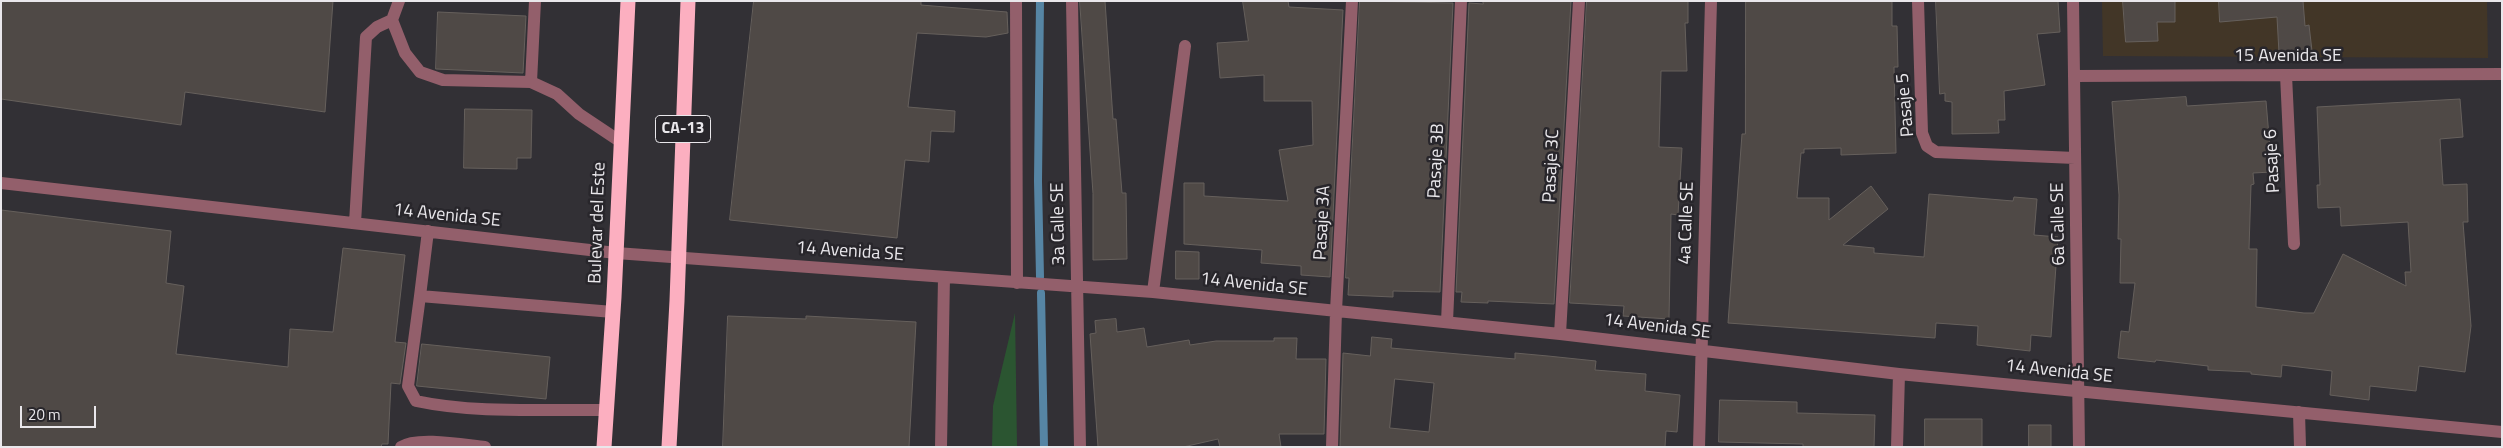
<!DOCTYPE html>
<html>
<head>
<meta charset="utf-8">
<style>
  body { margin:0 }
  #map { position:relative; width:2503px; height:448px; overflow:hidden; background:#323035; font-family:"Titillium Web",sans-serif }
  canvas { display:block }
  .frame { position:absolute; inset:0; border:2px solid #e9e7eb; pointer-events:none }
  .scale { position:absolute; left:20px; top:406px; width:76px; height:22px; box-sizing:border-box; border:2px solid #e9e7eb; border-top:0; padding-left:6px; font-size:15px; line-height:18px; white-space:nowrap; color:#e9e7eb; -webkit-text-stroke:4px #28262b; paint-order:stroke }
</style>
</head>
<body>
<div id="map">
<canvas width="2503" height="448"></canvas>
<div class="frame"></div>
<div class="scale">20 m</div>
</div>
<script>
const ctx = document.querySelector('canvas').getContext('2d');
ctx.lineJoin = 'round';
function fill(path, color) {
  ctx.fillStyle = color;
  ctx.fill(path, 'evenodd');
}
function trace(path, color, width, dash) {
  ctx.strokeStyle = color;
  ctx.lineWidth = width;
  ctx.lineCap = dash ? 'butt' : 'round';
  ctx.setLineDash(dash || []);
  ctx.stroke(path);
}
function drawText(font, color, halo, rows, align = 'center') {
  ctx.font = font + ' "Titillium Web",sans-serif';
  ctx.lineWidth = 5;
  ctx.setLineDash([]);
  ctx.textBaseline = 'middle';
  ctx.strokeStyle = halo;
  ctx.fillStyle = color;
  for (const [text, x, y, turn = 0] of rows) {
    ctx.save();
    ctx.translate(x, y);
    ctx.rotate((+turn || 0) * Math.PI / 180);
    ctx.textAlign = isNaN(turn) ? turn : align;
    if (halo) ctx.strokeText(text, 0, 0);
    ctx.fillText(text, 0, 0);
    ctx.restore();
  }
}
fill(new Path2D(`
  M2102,1H2487L2488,58L2103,56Z`), '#423627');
fill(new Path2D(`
  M1015,313L1017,447H992L993,406Z`), '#2b5531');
trace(new Path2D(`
  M1040,277L1038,181L1040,1
  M1041,293L1044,447`), '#5685a4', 8);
const building = new Path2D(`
  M1,1H333L325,112L185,92L181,125L1,99Z
  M754,1H921V5L1007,12L1008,33L986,37L917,33L908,107L955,111L954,132L931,131L929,162L905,160L897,238L730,220Z
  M1080,1H1105L1113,119H1116L1122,193H1126L1127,259L1093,260V194Z
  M1243,1H1288L1289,7L1343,10L1330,277L1301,275V266L1261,263L1262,250L1184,244V183H1204V196L1288,201L1279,150L1313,145L1312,101H1264V75L1220,78L1217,43L1248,41Z
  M1360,1L1453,3L1440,292L1393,291V297L1348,295L1349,278H1346Z
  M1483,1H1571L1554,304L1488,301V303L1461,302L1462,292H1456L1469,3L1483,4Z
  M1587,1H1688V23H1685L1687,71H1661L1659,147L1682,148L1678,215L1671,214L1669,319L1623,316L1624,306L1570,303Z
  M1746,1H1892V26H1897L1898,67H1894L1896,153L1841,155V148L1804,149V153H1801L1797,198H1829V220L1871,186L1888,209L1843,245L1874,248V253L1924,257L1929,194L2013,201L2014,197L2037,199L2034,235L2058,237L2051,337L2031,335L2030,351L1977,345L1978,326L1936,323L1935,338L1728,323L1742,134H1745Z
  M1936,1H2058L2060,32L2037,34L2045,85L2004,91L2005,120H1998L1999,133L1952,134V102L1945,101V93L1940,94Z
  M2123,1H2175V22H2157L2158,41L2126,42Z
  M2219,1H2303L2305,26L2309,25L2312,51L2279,53L2277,17L2220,22Z
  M438,12L526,16L523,73L436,69Z
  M2186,97L2187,106L2266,101L2272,172L2253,173L2254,184L2251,185L2249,249H2257L2256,307L2304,313H2314L2343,254L2406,286L2405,272H2411L2408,222L2341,226L2340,207L2318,208L2317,185H2320L2317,107L2460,99L2463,137L2440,139L2443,185L2467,184L2468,222H2463L2471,326L2465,372L2419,366L2416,391L2370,386L2369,400L2330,395L2332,371L2282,365L2281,377L2251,374V372L2208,370V366L2156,360L2155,362L2118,358L2121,331L2129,332L2135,283H2120L2121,239H2118L2119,195L2112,102Z
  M465,109L532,110L531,158H517V169L464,168Z
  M1,210L171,231L166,283L184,286L176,354L288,367L290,329L333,332L343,248L405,255L395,342L406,343L400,384L391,383L388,444H382L381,447H1Z
  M1176,251L1199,252V279H1176Z
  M728,316L806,319V316L916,322L909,447H723Z
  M1116,319L1117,332L1144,328L1147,347L1189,340L1190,345L1216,341H1274V338H1297L1296,359H1326L1324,434H1279L1281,447H1220L1218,439L1183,447H1098L1090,334L1096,333L1095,321Z
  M1372,337L1392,339L1391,348L1515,359V353L1548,356L1596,361L1595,370L1646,374L1645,391L1680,395L1677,432L1666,431L1665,447H1340L1343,353L1370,356ZM1395,379L1434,383L1429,432L1390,428Z
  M422,344L550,357L546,399L417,386Z
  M1720,400L1797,402V413L1875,415L1874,447H1803V444L1719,442Z
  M1925,419H1982V447H1925Z
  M2029,425H2051V447H2029Z`);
fill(building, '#4f4946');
trace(building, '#66605c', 1);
trace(new Path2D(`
  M1016,1L1017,283
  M1072,1L1080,447
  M1918,1L1922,133L1927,146L1936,152L2075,158
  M2073,1L2079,447
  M392,20L405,53L420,72L443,80L531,82L557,94L579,114L621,142
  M2286,75L2294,244
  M2074,76L2502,74
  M531,82L535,1
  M1,183L616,253L1153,292L1560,334L1899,374L2502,432
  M355,223L366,37L377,27L392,20L399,1
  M1153,292L1185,46
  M420,296L428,231
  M1447,322L1461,1
  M1560,334L1579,1
  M606,410C543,409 477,414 416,401L408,386L420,296L613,312
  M2299,412L2300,447
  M401,447C417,436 465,445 485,447
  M941,447L944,277
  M1332,447L1336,311L1352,1
  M1699,447L1711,1
  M1897,447L1899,374`), '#935f6b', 12);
trace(new Path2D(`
  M604,447L614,297L628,1
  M669,447L677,301L688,1`), '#fcafc0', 15);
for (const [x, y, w] of [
  [683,129,55]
]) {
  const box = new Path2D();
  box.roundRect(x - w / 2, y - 13.5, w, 27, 4);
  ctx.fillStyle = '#28262b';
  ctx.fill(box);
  trace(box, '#e9e7eb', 1);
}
drawText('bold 16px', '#e9e7eb', null, [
  ["CA-13",683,129]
]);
drawText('18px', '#e9e7eb', '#28262b', [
  ["15 Avenida SE",2288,57],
  ["Pasaje 5",1906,105,-95],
  ["Pasaje 3B",1437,161,-87],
  ["Pasaje 6",2273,161,-93],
  ["Pasaje 3C",1552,166,-87],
  ["14 Avenida SE",447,216,6],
  ["Bulevar del Este",598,223,-88],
  ["Pasaje 3A",1323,223,-87],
  ["4a Calle SE",1687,223,-88],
  ["3a Calle SE",1059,224,-91],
  ["6a Calle SE",2059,224,-91],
  ["14 Avenida SE",850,252,4],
  ["14 Avenida SE",1254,285,6],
  ["14 Avenida SE",1657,327,7],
  ["14 Avenida SE",2059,372,6]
]);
</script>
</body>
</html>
